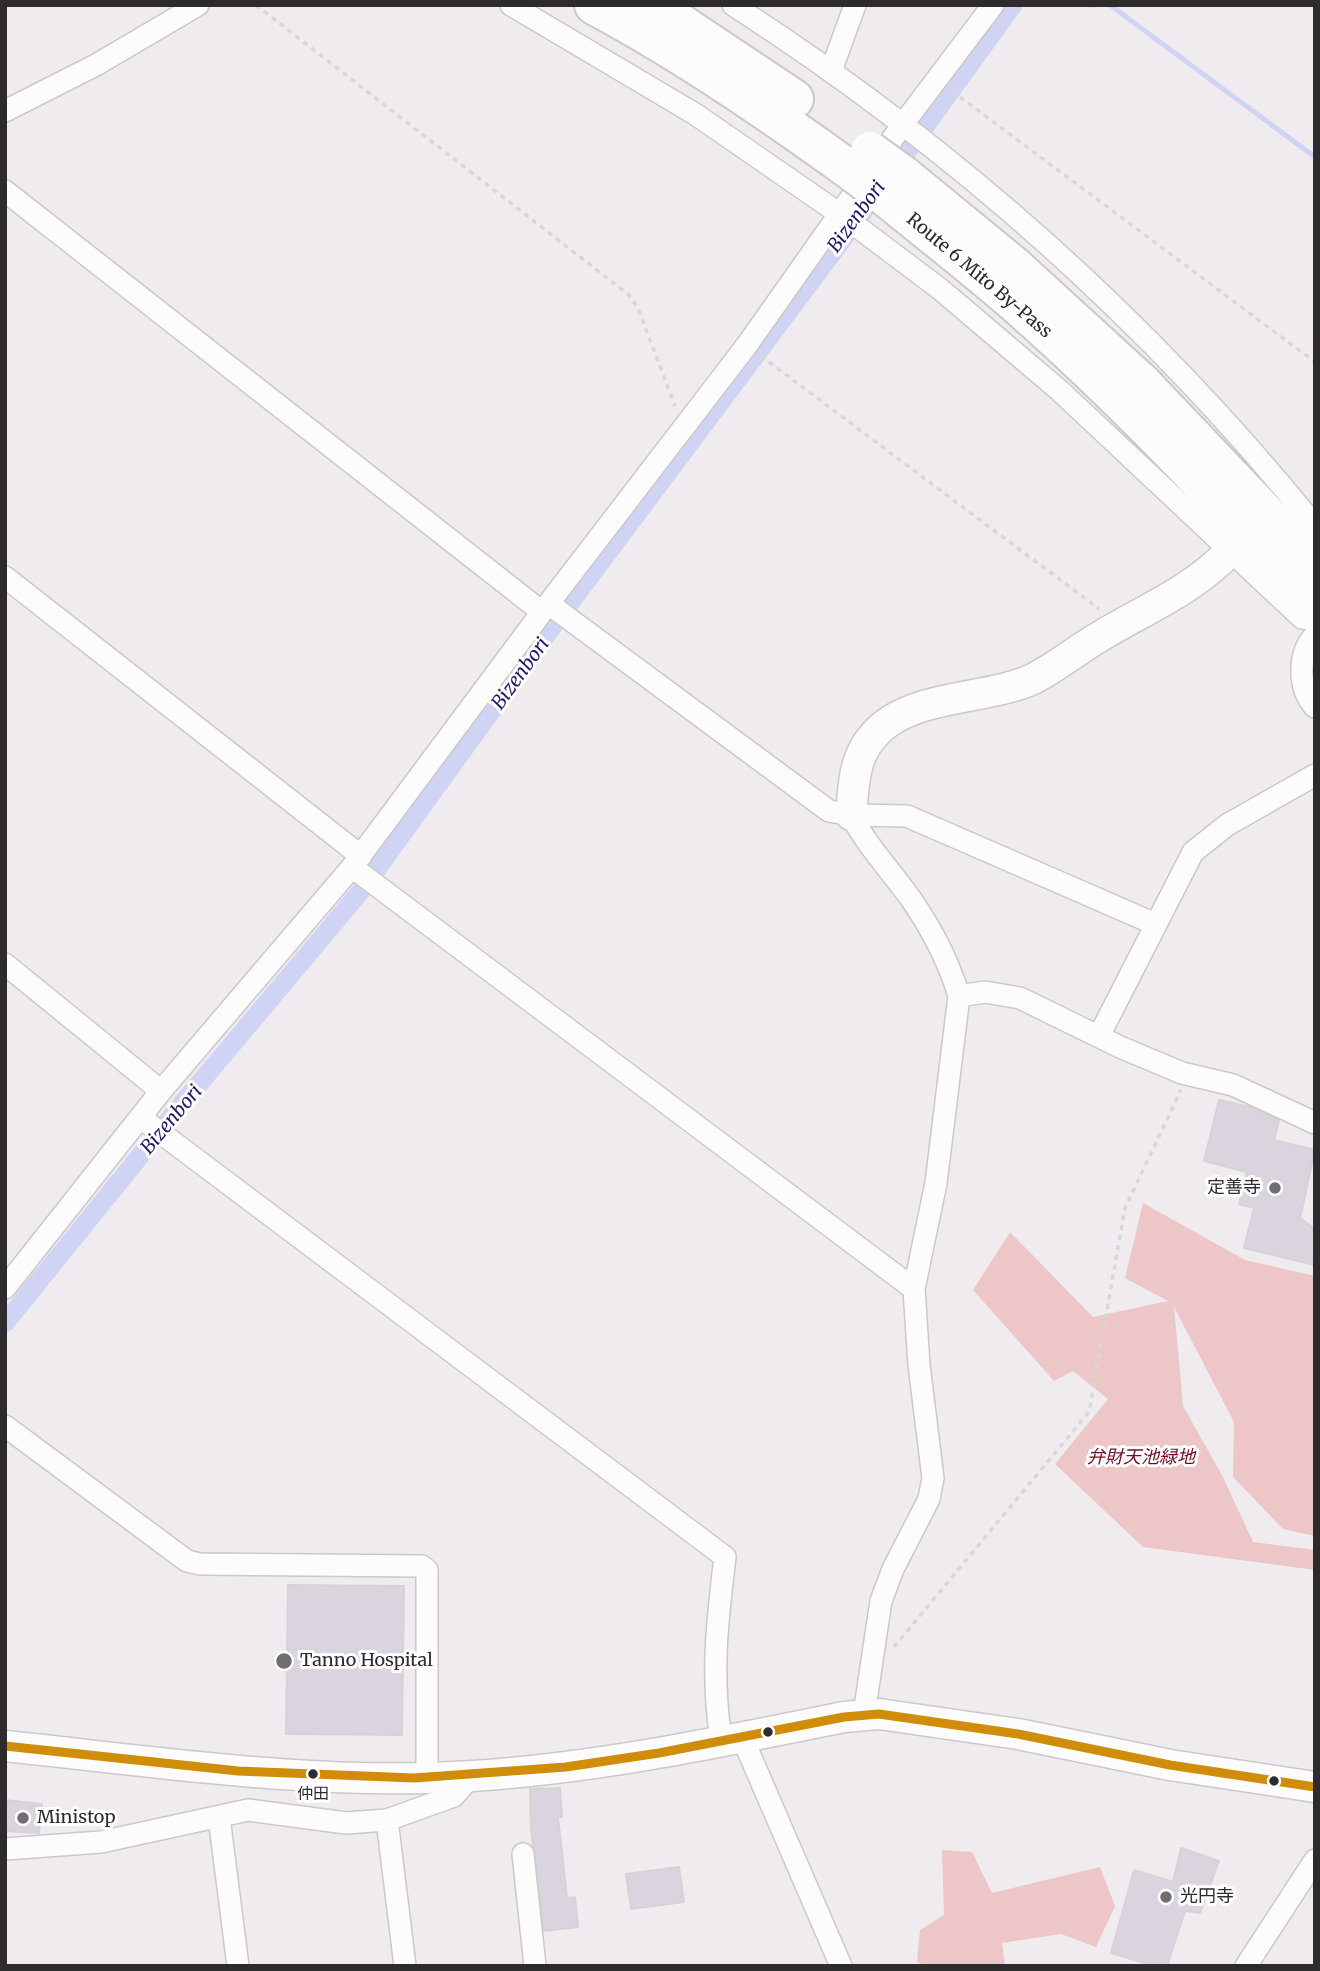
<!DOCTYPE html>
<html>
<head>
<meta charset="utf-8">
<style>
  body { margin:0 }
  #map { position:relative; width:1320px; height:1971px; overflow:hidden; background:#f0ebef; font-family:Merriweather,serif }
  canvas { display:block }
  .frame { position:absolute; inset:0; border:7px solid #2d2b2d; pointer-events:none }
</style>
</head>
<body>
<div id="map">
<canvas width="1320" height="1971"></canvas>
<div class="frame"></div>
</div>
<script>
const ctx = document.querySelector('canvas').getContext('2d');
ctx.lineJoin = 'round';
function fill(path, color) {
  ctx.fillStyle = color;
  ctx.fill(path, 'evenodd');
}
function trace(path, color, width, dash) {
  ctx.strokeStyle = color;
  ctx.lineWidth = width;
  ctx.lineCap = dash ? 'butt' : 'round';
  ctx.setLineDash(dash || []);
  ctx.stroke(path);
}
function drawText(font, color, halo, rows, align = 'center') {
  ctx.font = font + ' Merriweather,"Noto Sans JP",serif';
  ctx.lineWidth = 6;
  ctx.setLineDash([]);
  ctx.textBaseline = 'middle';
  ctx.strokeStyle = halo;
  ctx.fillStyle = color;
  for (const [text, x, y, turn = 0] of rows) {
    ctx.save();
    ctx.translate(x, y);
    ctx.rotate((+turn || 0) * Math.PI / 180);
    ctx.textAlign = isNaN(turn) ? turn : align;
    if (halo) ctx.strokeText(text, 0, 0);
    ctx.fillText(text, 0, 0);
    ctx.restore();
  }
}
fill(new Path2D(`
  M1143,1203L1245,1260L1315,1276V1536L1283,1529L1233,1477L1234,1422L1174,1307L1183,1406L1223,1477L1253,1542L1315,1550V1570L1143,1547L1055,1464L1108,1399L1073,1371L1054,1381L973,1290L1010,1232L1093,1317L1168,1301L1125,1278Z
  M942,1850L972,1852L992,1893L1100,1867L1115,1906L1096,1947L1061,1934L1002,1943L1005,1966H927L917,1962L920,1930L944,1915Z`), '#edc6c8');
trace(new Path2D(`
  M1088,5H1093
  M1110,5L1315,157`), '#cfd4f4', 5);
trace(new Path2D(`
  M5,1323L182,1104L361,891L555,623L866,208L1013,5`), '#cfd4f4', 19);
const building = new Path2D(`
  M1219,1100L1250,1107L1279,1121L1274,1140L1315,1150L1300,1218L1315,1229V1265L1244,1248L1254,1208L1239,1204L1247,1172L1204,1161Z
  M288,1585L404,1586L402,1735L286,1734Z
  M560,1788L562,1817H558L567,1898L575,1897L578,1927L544,1931L531,1829L530,1789Z
  M5,1800L42,1804L39,1833L5,1831Z
  M1181,1848L1219,1861L1200,1913L1185,1911L1167,1966H1154L1111,1953L1134,1870L1173,1882Z
  M679,1867L684,1902L631,1909L626,1874Z`);
fill(building, '#d9d4de');
trace(building, '#d6d3d6', 2);
const street = new Path2D(`
  M511,5L695,114L847,219L940,289L1059,390L1302,618L1314,620
  M733,5C953,147 1150,322 1315,526
  M831,71L855,5
  M5,111L96,65L198,5
  M5,191L542,612
  M5,577L361,856
  M549,604L829,811L851,815L907,816L1155,924
  M1315,635C1297,654 1298,689 1315,707
  M851,815C867,846 891,871 911,899C931,928 949,963 959,996L936,1183L914,1289L919,1365L933,1478L929,1499L893,1569L881,1601L864,1714
  M352,867L914,1289
  M5,964L161,1091
  M959,996L985,992L1020,998L1120,1047L1182,1073L1233,1085L1315,1123
  M1099,1036L1193,852L1227,825L1315,775
  M141,1118L725,1557C717,1623 711,1674 721,1740
  M5,1288L161,1091L352,867L542,612L747,345L903,124L993,5
  M5,1426L187,1561L200,1564L422,1566L427,1570V1777
  M742,1737L841,1966
  M219,1817L238,1966
  M387,1820L405,1966
  M5,1849L101,1842L248,1810L346,1823L387,1820L454,1796L471,1776
  M523,1854L535,1966
  M1246,1966L1315,1860`);
const secondary = new Path2D(`
  M851,815C853,797 853,775 860,758C886,691 978,704 1033,679C1053,669 1072,654 1091,642C1138,612 1190,593 1229,552
  M5,1746C159,1762 317,1786 472,1776C597,1768 721,1742 844,1717L879,1714L1018,1734L1170,1765L1315,1787`);
const highway = new Path2D(`
  M594,5C685,54 771,113 854,173
  M653,5L794,99
  M903,175L1014,266L1142,383L1315,565
  M887,198C932,235 979,271 1023,310C1127,402 1223,503 1315,607`);
trace(street, '#cbc8ca', 24);
trace(secondary, '#cbc8ca', 33);
trace(highway, '#cbc8ca', 42);
trace(new Path2D(`
  M256,5L629,295L638,308L675,406
  M952,91L1315,362
  M761,356L1099,609
  M894,1647L1089,1412L1125,1208L1181,1090`), '#d7d7d7', 3.5, [5, 5]);
trace(street, '#fdfcfd', 21);
trace(secondary, '#fdfcfd', 30);
trace(highway, '#fdfcfd', 38);
const highwayBridge = new Path2D(`
  M870,151L903,175
  M854,173L887,198`);
trace(highwayBridge, '#cbc8ca', 42, []);
trace(highwayBridge, '#fdfcfd', 38);
trace(new Path2D(`
  M5,1746L238,1771L414,1778L566,1767L659,1753L844,1717L879,1714L1018,1734L1170,1765L1315,1787`), '#cf8d09', 9);
for (const [x, y, r, color] of [
  [1275,1188,7,"#716e71"],
  [284,1661,9,"#716e71"],
  [768,1732,6,"#2d2b2d"],
  [313,1774,6,"#2d2b2d"],
  [1274,1781,6,"#2d2b2d"],
  [23,1818,7,"#716e71"],
  [1166,1897,7,"#716e71"]
]) {
  const dot = new Path2D();
  dot.arc(x, y, r, 0, 2 * Math.PI);
  ctx.fillStyle = color;
  ctx.fill(dot);
  trace(dot, '#fff', 2.5);
}
drawText('16px', '#2d2b2d', '#fff', [
  ["仲田",313,1794]
]);
drawText('18px', '#2d2b2d', '#fff', [
  ["Route 6 Mito By-Pass",979,276,40]
]);
drawText('18px', '#2d2b2d', '#fff', [
  ["定善寺",1261,1188,"right"],
  ["Tanno Hospital",300,1661],
  ["Ministop",37,1818],
  ["光円寺",1180,1897]
], 'left');
drawText('italic 18px', '#720a1e', '#fff', [
  ["弁財天池緑地",1141,1458]
]);
drawText('italic 19px', '#1e196a', '#fff', [
  ["Bizenbori",857,217,-54],
  ["Bizenbori",521,674,-54],
  ["Bizenbori",172,1120,-50]
]);
</script>
</body>
</html>
